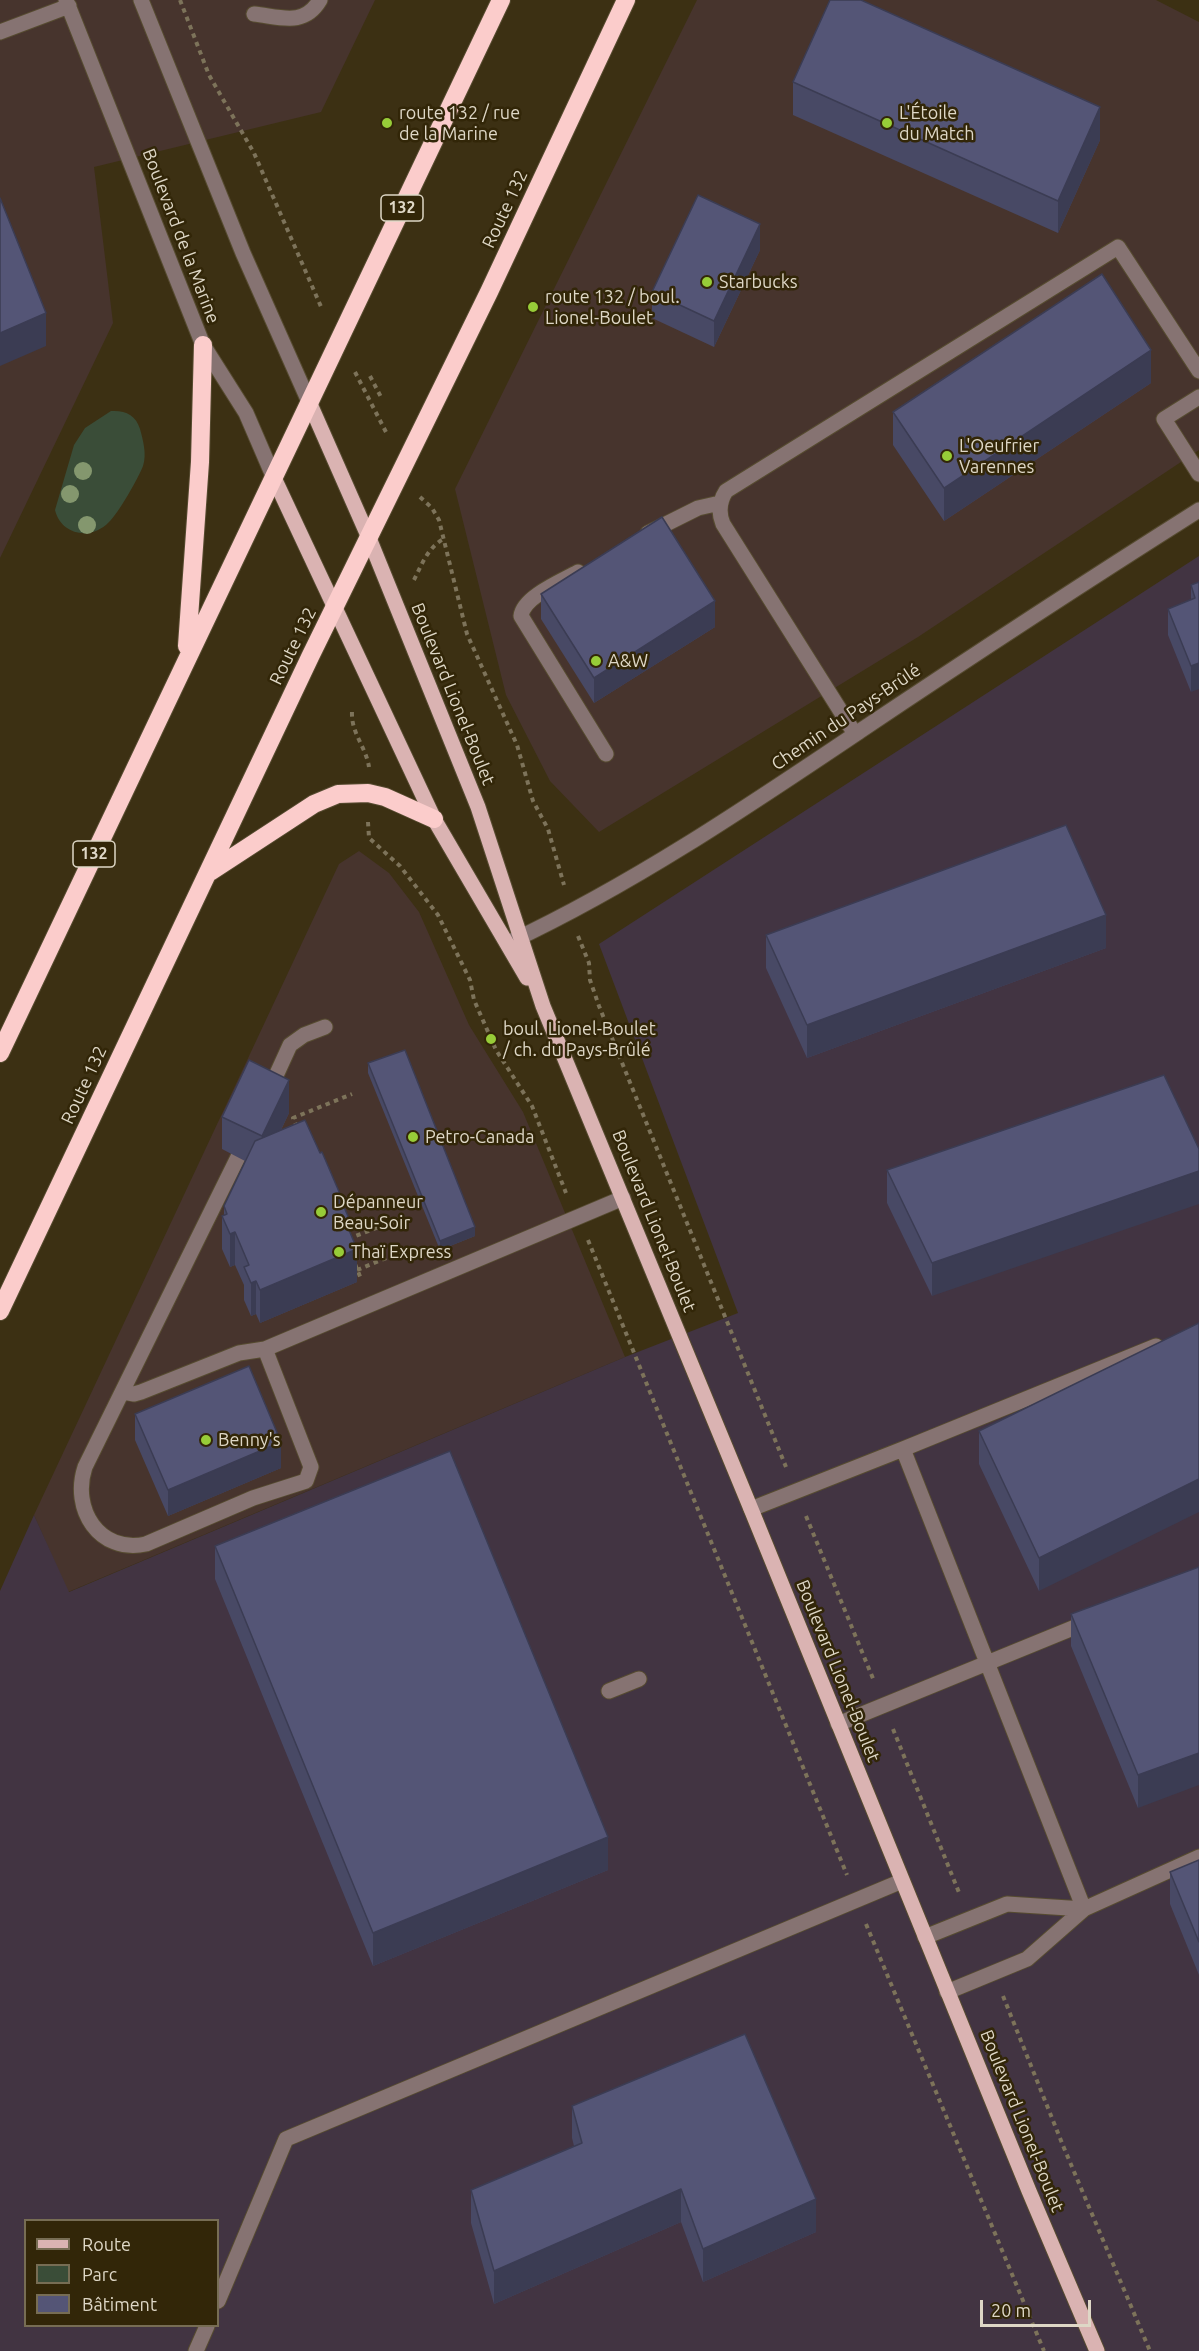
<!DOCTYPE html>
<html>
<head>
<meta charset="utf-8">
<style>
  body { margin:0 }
  #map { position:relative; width:1199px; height:2351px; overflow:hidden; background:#3c3013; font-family:Ubuntu,sans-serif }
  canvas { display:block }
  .legend { position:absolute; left:24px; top:2219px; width:195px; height:108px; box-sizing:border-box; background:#322608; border:2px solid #776d54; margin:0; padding:8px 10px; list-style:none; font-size:18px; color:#ded7c6 }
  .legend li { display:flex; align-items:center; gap:12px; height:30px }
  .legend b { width:30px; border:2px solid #776d54 }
  .scale { position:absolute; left:980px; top:2300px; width:111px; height:27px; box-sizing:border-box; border:3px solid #ded7c6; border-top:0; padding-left:8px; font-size:18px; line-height:21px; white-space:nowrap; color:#ded7c6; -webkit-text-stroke:4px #322608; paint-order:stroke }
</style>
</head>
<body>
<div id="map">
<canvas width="1199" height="2351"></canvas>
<ul class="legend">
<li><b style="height:8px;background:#dab3b2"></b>Route</li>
<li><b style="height:16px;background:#3a4d38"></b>Parc</li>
<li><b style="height:16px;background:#545576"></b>Bâtiment</li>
</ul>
<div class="scale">20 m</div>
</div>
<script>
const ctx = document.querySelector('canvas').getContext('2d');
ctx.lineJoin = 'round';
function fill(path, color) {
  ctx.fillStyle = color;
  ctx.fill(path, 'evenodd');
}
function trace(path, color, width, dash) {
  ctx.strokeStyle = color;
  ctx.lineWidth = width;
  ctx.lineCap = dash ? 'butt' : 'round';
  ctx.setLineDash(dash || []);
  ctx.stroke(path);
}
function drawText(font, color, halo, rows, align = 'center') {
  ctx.font = font + ' Ubuntu,sans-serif';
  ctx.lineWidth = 5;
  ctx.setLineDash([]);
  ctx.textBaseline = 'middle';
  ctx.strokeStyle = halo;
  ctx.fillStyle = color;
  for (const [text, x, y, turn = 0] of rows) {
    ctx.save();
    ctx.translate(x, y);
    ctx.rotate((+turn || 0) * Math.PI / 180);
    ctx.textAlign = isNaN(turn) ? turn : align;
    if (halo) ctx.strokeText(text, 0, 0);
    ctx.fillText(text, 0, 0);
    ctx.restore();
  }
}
fill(new Path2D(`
  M0,0H375L321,112L94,167L113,323L0,558Z
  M697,0H1156L1199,22V450L918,637L599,832L550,781L506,695L455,489Z
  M359,851L389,873L419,912L469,1025L523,1112L625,1357L68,1592L34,1515L339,864Z`), '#47342d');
fill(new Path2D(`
  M1199,556V2351H0V1591L34,1515L69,1592L625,1357L738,1313L599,944ZM26,2220H218V2326H26Z`), '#423442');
fill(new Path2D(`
  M111,411C125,410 136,415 140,429C143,440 147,454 143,466C139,477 118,514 109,522C91,541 61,535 55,510L74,445L85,428Z`), '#3a4d38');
const minor = new Path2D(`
  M66,0L203,345L246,413L274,478
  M141,0L243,253L310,404
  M254,14C281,17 304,27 320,0
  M0,32L69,6
  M1199,397L1164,419L1199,474
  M648,533L698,508L720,503
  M578,572C562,581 523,597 521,616L606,754
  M855,734L723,524C718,512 719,502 726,491L1118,247L1199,371
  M510,942C633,884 747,807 860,731C972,656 1085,582 1199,510
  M269,1091L290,1045L304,1035L325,1027
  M238,1157L85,1467C71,1509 99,1554 146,1544L253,1498L306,1481L311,1467L265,1349
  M123,1392L134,1394L141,1392L239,1353L265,1349L623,1198
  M903,1449L1156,1346
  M751,1509L903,1449L1084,1909
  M609,1691L639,1679
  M838,1724L1090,1621
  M925,1937L1007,1904L1084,1909
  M947,1992L1027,1959L1084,1909L1199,1857
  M218,2301L286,2139L902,1881
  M196,2351L207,2326`);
const major = new Path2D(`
  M310,404L369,538L478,807L543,1006L751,1509L1029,2191L1097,2351
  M274,478L434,819L527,978`);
const highway = new Path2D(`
  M187,646L200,462L203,345
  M210,872L314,804L338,794L368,793L385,797L434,819
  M0,1053C167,702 333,351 501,0
  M0,1311L310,657L489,292L626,0`);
trace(minor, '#564b30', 17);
trace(major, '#564b30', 17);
trace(highway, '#564b30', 20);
trace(new Path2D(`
  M180,0L209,75L254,153L322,309
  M355,372L387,434
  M370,376L382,399
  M420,497L432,508L439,520L467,634L517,745L533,801L548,829L564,885
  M414,580C422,564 428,547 445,538
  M352,712C351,733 366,747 369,767
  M368,822L369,838L400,866L438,915L470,980L474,1000L496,1050L532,1106L566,1193
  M578,936L589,963L590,980L599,1006L786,1467
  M297,1127L293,1118L352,1094
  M348,1239L402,1218
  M588,1240L847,1875
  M355,1264L361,1279
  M357,1270L413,1247
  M806,1516L874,1681
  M893,1729L960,1895
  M866,1924L1044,2351
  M1003,1996L1064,2148L1150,2351`), '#7d735a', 4, [4.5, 4.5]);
trace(minor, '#867372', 15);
trace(major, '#dab3b2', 15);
trace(highway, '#fbcccb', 18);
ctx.fillStyle = '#84976e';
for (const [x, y] of [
  [83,471],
  [70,494],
  [87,525]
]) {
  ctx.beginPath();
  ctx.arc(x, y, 9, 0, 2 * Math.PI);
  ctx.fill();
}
fill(new Path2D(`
  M793,82L1100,140L1058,233L793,115Z
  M760,250L714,347L652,318V292Z
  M1151,383L944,521L893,445V412Z
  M1199,582L1191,692L1168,635V609L1191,600V585Z
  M541,594L715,627L594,703L541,619Z
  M766,935L1106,948L807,1058L766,968Z
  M368,1063L475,1236L440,1250L368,1073Z
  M1164,1075L932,1296L887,1203V1170Z
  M289,1113L281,1130L320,1153L340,1194V1209L350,1234L357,1282L260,1323L256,1314L251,1316L244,1300V1285L235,1265L230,1267L222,1249V1216L224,1215V1206L245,1161L222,1149V1117Z
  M1199,1323L1039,1591L979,1464V1431Z
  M135,1414L281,1468L168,1516L135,1440Z
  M215,1546L608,1870L373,1966L215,1579Z
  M1199,1567L1138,1808L1071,1646V1614Z
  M1199,1860V1975L1170,1904V1872Z
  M572,2106L816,2232L703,2282L681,2222L494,2304L471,2223V2190L574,2146L572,2138Z`), '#484965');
fill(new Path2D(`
  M1100,107V140L1058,233V201Z
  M760,224V250L714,347V321Z
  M46,313V346L0,366V333Z
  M1151,350V383L944,521V488Z
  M715,601V627L594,703V678Z
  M1199,663V689L1191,692V666Z
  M1106,915V948L807,1058V1025Z
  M289,1080V1113L262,1169V1136Z
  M1199,1171V1204L932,1296V1263Z
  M340,1194V1227L335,1196Z
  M350,1221V1252L357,1249V1282L260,1323V1290L346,1223Z
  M475,1227V1236L440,1250V1241Z
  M235,1232V1265L230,1267V1234Z
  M256,1281V1314L251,1316V1283Z
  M281,1442V1468L168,1516V1490Z
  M1199,1479V1512L1039,1591V1558Z
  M1199,1753V1785L1138,1808V1775Z
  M608,1837V1870L373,1966V1933Z
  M681,2189V2222L494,2304V2271Z
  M816,2199V2232L703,2282V2249Z`), '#3b3c53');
const building = new Path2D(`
  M830,0H861L1100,107L1058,201L793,82Z
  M698,195L760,224L714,321L652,292Z
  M0,198L46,313L0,333Z
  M1102,274L1151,350L944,488L893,412Z
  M662,517L715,601L594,678L541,594Z
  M1199,582V663L1191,666L1168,609L1195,598L1191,585Z
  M1066,825L1106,915L807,1025L766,935Z
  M405,1050L475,1227L440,1241L368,1063Z
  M249,1060L289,1080L262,1136L222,1117Z
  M1164,1075L1199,1149V1171L932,1263L887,1170Z
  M305,1120L320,1153L322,1152L340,1194L335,1196L340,1209L344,1207L350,1221L346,1223L357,1249L260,1290L256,1281L251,1283L244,1267L249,1265L235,1232L230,1234L222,1216L227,1214L224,1206L255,1141Z
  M1199,1323V1479L1039,1558L979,1431Z
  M249,1366L281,1442L168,1490L135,1414Z
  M450,1451L608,1837L373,1933L215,1546Z
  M1199,1567V1753L1138,1775L1071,1614Z
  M1199,1860V1942L1170,1872Z
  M745,2034L816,2199L703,2249L681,2189L494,2271L471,2190L582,2143L572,2106Z`);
fill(building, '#545576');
trace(building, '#3b3c53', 1.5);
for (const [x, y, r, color] of [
  [387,123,6,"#97cc38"],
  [887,123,6,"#97cc38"],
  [707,282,6,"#97cc38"],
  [533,307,6,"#97cc38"],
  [947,456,6,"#97cc38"],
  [596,661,6,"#97cc38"],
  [491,1039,6,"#97cc38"],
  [413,1137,6,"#97cc38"],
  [321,1212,6,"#97cc38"],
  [339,1252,6,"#97cc38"],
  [206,1440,6,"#97cc38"]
]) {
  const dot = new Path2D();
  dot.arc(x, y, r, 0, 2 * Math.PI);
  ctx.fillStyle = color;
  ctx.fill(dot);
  trace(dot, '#322608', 2);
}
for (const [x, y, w] of [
  [402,208,42],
  [94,854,42]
]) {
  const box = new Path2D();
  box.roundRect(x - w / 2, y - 13, w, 26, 4.5);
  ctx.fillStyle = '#322608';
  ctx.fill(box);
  trace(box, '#ded7c6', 1.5);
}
drawText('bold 16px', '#ded7c6', null, [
  ["132",402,208],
  ["132",94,854]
]);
drawText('18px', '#ded7c6', '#322608', [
  ["route 132 / rue",399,113],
  ["de la Marine",399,134],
  ["L'Étoile",899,113],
  ["du Match",899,134],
  ["Starbucks",719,282],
  ["route 132 / boul.",545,297],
  ["Lionel-Boulet",545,318],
  ["L'Oeufrier",959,446],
  ["Varennes",959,467],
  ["A&W",608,661],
  ["boul. Lionel-Boulet",503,1029],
  ["/ ch. du Pays-Brûlé",503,1050],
  ["Petro-Canada",425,1137],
  ["Dépanneur",333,1202],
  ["Beau-Soir",333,1223],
  ["Thaï Express",351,1252],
  ["Benny's",218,1440]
], 'left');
drawText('18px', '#ded7c6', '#322608', [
  ["Route 132",505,209,-65],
  ["Boulevard de la Marine",181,236,69],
  ["Route 132",293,646,-64],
  ["Boulevard Lionel-Boulet",453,694,68],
  ["Chemin du Pays-Brûlé",846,717,-34],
  ["Route 132",84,1085,-65],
  ["Boulevard Lionel-Boulet",654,1221,68],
  ["Boulevard Lionel-Boulet",838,1671,68],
  ["Boulevard Lionel-Boulet",1022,2121,68]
]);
</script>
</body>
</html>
